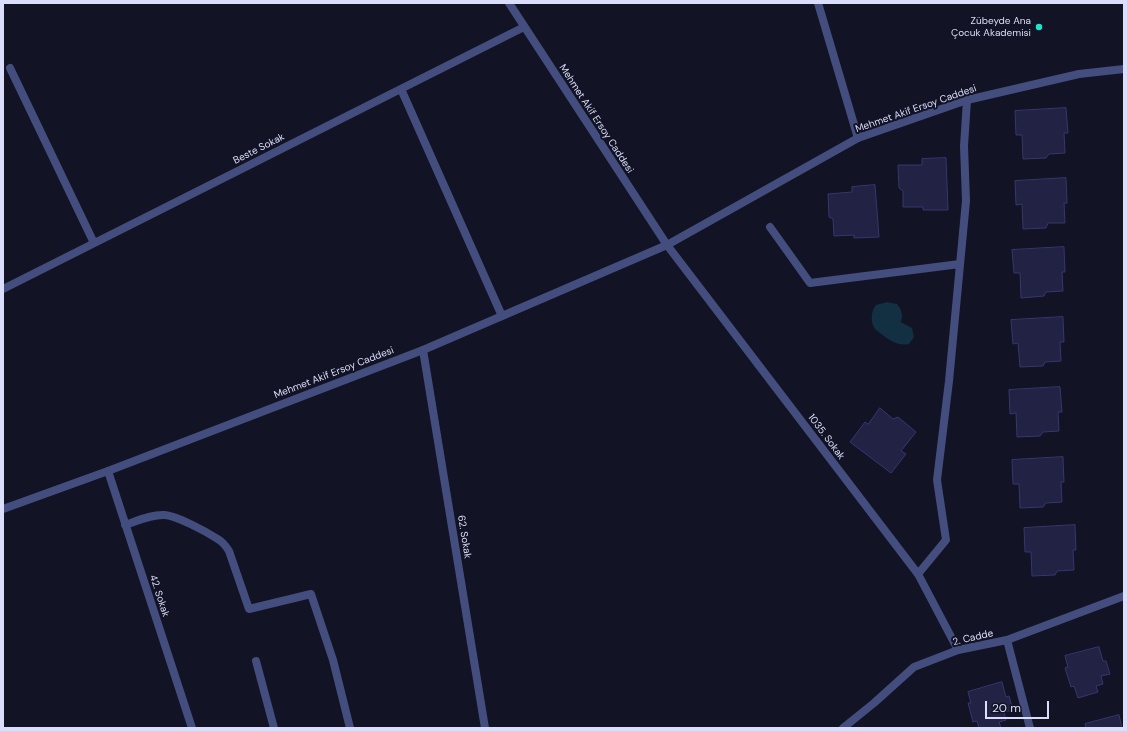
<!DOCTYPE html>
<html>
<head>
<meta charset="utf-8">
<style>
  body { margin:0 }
  #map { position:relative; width:1127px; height:731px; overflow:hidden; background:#121325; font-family:"DM Sans",sans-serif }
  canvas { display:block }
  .frame { position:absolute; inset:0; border:4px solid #dbdefa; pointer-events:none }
  .scale { position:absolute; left:985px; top:701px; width:64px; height:18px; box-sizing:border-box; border:2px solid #dbdefa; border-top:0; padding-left:5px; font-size:12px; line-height:14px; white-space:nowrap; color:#dbdefa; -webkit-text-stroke:3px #121325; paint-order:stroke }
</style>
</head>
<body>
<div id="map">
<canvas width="1127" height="731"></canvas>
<div class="frame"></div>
<div class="scale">20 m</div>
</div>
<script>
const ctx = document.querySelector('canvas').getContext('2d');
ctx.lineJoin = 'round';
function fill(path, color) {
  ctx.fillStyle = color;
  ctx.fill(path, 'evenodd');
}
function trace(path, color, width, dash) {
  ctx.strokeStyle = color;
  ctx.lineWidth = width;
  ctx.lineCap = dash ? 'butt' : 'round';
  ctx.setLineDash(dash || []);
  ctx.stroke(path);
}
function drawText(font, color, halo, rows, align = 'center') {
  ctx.font = font + ' "DM Sans",sans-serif';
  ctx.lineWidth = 4;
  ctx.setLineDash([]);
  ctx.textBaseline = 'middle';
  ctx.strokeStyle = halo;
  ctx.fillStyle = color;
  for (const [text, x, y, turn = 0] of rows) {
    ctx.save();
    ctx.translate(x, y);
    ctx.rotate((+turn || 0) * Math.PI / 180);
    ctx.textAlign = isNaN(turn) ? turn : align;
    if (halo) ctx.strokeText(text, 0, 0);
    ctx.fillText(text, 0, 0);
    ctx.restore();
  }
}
fill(new Path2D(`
  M887,302L897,304C902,310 903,315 901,322L912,328L914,337L909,344C899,346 893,342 885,337C882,334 878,332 875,329C870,322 871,311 876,305Z`), '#132f42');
const building = new Path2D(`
  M1066,108L1068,133H1064L1065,153L1049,154L1046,158L1023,159L1022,135H1016L1015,111Z
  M946,158L948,210H923V207H903V191L899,188L898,165H922V159Z
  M1066,178L1067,203H1064L1065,223H1048L1046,228L1023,229L1022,204L1016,205L1015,181Z
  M875,185L879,237L854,238V235L834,236L833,219L829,217L828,194L852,192V187Z
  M1064,247L1065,272H1062L1063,291L1046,292L1044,296L1021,298L1020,273H1014L1012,250Z
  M1063,317L1064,342H1060L1061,361L1045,362L1043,366L1020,367L1018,343L1013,344L1011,320Z
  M1060,387L1062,412H1058L1059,431L1043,432L1040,436L1017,437L1016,413L1010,414L1009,390Z
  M880,408L893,419L898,417L916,432L901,451L906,454L891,473L850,442L865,422L868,424Z
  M1063,457L1064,482H1061L1062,502L1046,503L1043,507L1020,508L1019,484H1013L1012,460Z
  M1075,525L1076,550H1073L1074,570L1057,571L1055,575L1032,576L1031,552H1025L1024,528Z
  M1099,647L1103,661H1106L1110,674L1101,676L1103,684L1096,686L1098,692L1078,698L1074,686L1071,687L1065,668L1068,667L1065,656Z
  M1002,682L1006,697L1009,696L1013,710L1004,712L1006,720L999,722L1001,728H979L977,721L973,722L968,703H971L968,692Z
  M1119,715L1122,728H1086L1085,724Z`);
fill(building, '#212244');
trace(building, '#36376d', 1);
trace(new Path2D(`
  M770,227L810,283L960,264
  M125,525C137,521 152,514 165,515C177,516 205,531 216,538C222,541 226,546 229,551L249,609L311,594L333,660L350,728
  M918,574L946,540L937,480L949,381L966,201L964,146L967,100
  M256,661L274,728`), '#434e7e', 8);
trace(new Path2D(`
  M509,3L667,245L918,574L958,650
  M818,3L858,138
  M10,68L94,243
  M401,89L502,316
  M3,289L524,27
  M423,350L485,728
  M108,471L192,728
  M1007,640L1030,728`), '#434e7e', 8);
trace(new Path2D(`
  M3,509L108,471L423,350L667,245L858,138L967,100L1079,74L1124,69
  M843,728L874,703L914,667L958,650L1007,640L1124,596`), '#434e7e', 8);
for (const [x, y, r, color] of [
  [1039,27,4,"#1fe3ca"]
]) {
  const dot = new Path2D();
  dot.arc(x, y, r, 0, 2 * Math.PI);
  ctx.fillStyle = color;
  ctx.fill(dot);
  trace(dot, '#121325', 1.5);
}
drawText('10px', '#dbdefa', '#121325', [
  ["Zübeyde Ana",1031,21],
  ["Çocuk Akademisi",1031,33]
], 'right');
drawText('10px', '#dbdefa', '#121325', [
  ["Mehmet Akif Ersoy Caddesi",916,109,-19],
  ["Mehmet Akif Ersoy Caddesi",596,119,57],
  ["Beste Sokak",259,149,-27],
  ["Mehmet Akif Ersoy Caddesi",334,373,-21],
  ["1035. Sokak",826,437,53],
  ["62. Sokak",464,537,81],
  ["42. Sokak",159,596,72],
  ["2. Cadde",973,638,-13]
]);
</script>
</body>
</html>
